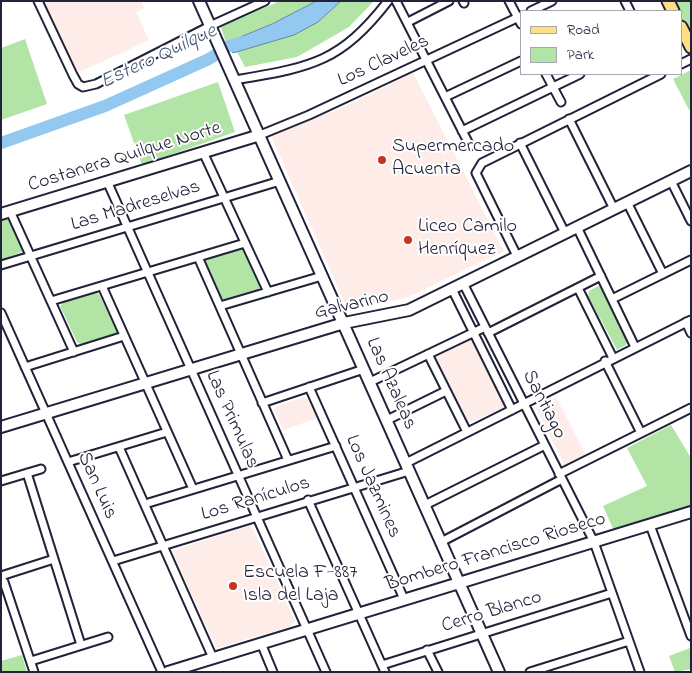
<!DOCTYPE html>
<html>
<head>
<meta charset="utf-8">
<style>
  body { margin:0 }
  #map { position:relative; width:692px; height:673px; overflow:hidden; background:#fff; font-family:"Indie Flower",sans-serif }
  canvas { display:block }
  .frame { position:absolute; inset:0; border:2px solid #22223b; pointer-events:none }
  .legend { position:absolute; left:520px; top:10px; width:162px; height:65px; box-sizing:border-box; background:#fff; border:1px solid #a7a7b1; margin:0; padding:6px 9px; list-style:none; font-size:15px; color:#22223b }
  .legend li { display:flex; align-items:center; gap:10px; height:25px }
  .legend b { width:25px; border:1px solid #a7a7b1 }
</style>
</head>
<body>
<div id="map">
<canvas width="692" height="673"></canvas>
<div class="frame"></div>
<ul class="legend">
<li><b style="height:6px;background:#ffdf80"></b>Road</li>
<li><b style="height:14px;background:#b2e4a5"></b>Park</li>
</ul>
</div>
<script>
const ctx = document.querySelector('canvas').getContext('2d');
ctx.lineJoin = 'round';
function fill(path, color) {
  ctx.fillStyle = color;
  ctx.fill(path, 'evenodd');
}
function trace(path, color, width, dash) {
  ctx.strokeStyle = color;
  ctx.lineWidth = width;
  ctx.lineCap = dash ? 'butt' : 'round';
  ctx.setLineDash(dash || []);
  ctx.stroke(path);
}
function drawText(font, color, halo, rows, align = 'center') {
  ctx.font = font + ' "Indie Flower",sans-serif';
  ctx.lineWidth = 4;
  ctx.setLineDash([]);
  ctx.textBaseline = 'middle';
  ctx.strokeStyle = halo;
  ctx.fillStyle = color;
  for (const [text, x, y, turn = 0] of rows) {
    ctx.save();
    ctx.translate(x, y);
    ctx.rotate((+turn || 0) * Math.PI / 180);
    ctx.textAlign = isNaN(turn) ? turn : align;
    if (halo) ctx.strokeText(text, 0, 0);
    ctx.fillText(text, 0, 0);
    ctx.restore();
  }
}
fill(new Path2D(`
  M43,1H141L144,8L136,12L149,40L82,71L77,70Z
  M413,73L504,251L406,298L347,308L271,136L339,109Z
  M471,340L505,407L469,423L436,357Z
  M304,397L309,399L318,418L283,430L274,410L275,407Z
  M556,397L586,456L565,466L536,408Z
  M249,526L253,529L295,621L289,627L216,648L172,551Z`), '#feece9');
fill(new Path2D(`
  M280,1H317L272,24L226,43L221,27C239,16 261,10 280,1Z
  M341,1H374L349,27L297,57L245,67L237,52L318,22Z
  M672,1H691V39L681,19V11H677Z
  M25,39L47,104L1,120V48Z
  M691,70V110H689L673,79Z
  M218,82L235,132L142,165L124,115Z
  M1,219L8,220L24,251L1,260Z
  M237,248L243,249L260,287L258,291L225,301L221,297L204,262L207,257Z
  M598,286L601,287L628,340L626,345L617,350L588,296L589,291Z
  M94,292L99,294L117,332L115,336L82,345L77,342L60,306L64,302Z
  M671,425L691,458V507L614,531L603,506L647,486L627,448Z
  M690,648L691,669L675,672L669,656Z
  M22,655L27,672H1V661Z`), '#b2e4a5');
const water = new Path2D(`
  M317,1H341L318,22L294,35L233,53L226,43L272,24Z`);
fill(water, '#93c8f1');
trace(water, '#6686a8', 1);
trace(new Path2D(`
  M1,143L105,106L209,59L229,46L243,42`), '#93c8f1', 12);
const street = new Path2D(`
  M38,1L73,75L78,84L83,87L96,84L210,26L265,1
  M396,1L470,146
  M463,1L464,3
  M509,1L521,24
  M625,1L630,11
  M531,11L552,1
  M408,22L449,1
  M681,64L691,59
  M546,74L561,102
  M235,80C310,67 339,64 388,1
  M445,97L521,61
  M569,119L614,209
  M462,131L580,74
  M260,135L309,115L521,16
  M520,143L565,233
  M203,152L268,292
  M107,181L326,672
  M671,181L691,221
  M627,202L663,274
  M10,211L74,352
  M577,227L635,347
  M517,256L476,173L482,163L661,74
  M198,257L288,460
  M1,265L280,181
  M463,283L594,542L640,672
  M102,286L193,489
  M578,288L613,358
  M452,289L512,410
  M612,299L691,260
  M51,301L245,243
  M220,306L322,276
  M1,313L162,672
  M686,322L691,333
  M488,333L601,276
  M428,354L467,432
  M605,361L641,433
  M25,367L124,336
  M370,382L485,327
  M309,387L404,599
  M262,403L364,369
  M387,420L446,391
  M119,447L213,658
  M68,462L167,432
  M406,463L691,320
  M27,473L81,645
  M559,474L691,408
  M1,481L41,469
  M308,500L385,672
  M145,504L336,446
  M425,505L545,445
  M650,525L691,636
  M441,542L562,479
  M113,561L409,471
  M1,576L54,559
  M1,578L4,582L34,672
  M261,643L273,672
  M427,650L438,672
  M31,661L108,637
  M382,665L612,593
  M530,672L629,641`);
const secondary = new Path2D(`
  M199,1L499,672
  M1,214L260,135
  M1,427L344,323L409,310L691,171
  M168,672L691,512`);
const primary = new Path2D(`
  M668,1L673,11
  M681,27L691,47`);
trace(street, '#22223b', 11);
trace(secondary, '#22223b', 14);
trace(primary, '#22223b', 15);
trace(street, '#fff', 7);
trace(secondary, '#fff', 10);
trace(primary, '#ffdf80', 11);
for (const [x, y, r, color] of [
  [382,160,5,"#c8321e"],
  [408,240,5,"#c8321e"],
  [233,586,5,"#c8321e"]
]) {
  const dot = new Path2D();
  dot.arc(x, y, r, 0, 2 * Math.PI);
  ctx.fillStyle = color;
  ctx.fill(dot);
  trace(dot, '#fff', 2);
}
drawText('20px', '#22223b', '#fff', [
  ["Los Claveles",384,62,-25],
  ["Costanera Quilque Norte",125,158,-17],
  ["Las Madreselvas",136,207,-17],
  ["Galvarino",352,306,-13],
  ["Las Azaleas",390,384,66],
  ["Santiago",543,405,63],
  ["Las Primulas",231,420,66],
  ["San Luis",96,486,66],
  ["Los Jazmines",372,487,66],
  ["Los Ranículos",256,500,-17],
  ["Bombero Francisco Rioseco",496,553,-17],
  ["Cerro Blanco",492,613,-17]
]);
drawText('20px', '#22223b', '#fff', [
  ["Supermercado",392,148],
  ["Acuenta",392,171],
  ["Liceo Camilo",418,228],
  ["Henríquez",418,251],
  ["Escuela F-887",243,574],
  ["Isla del Laja",243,597]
], 'left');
drawText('italic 21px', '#4a5c7b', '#fff', [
  ["Estero Quilque",159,58,-25]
]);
</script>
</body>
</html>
